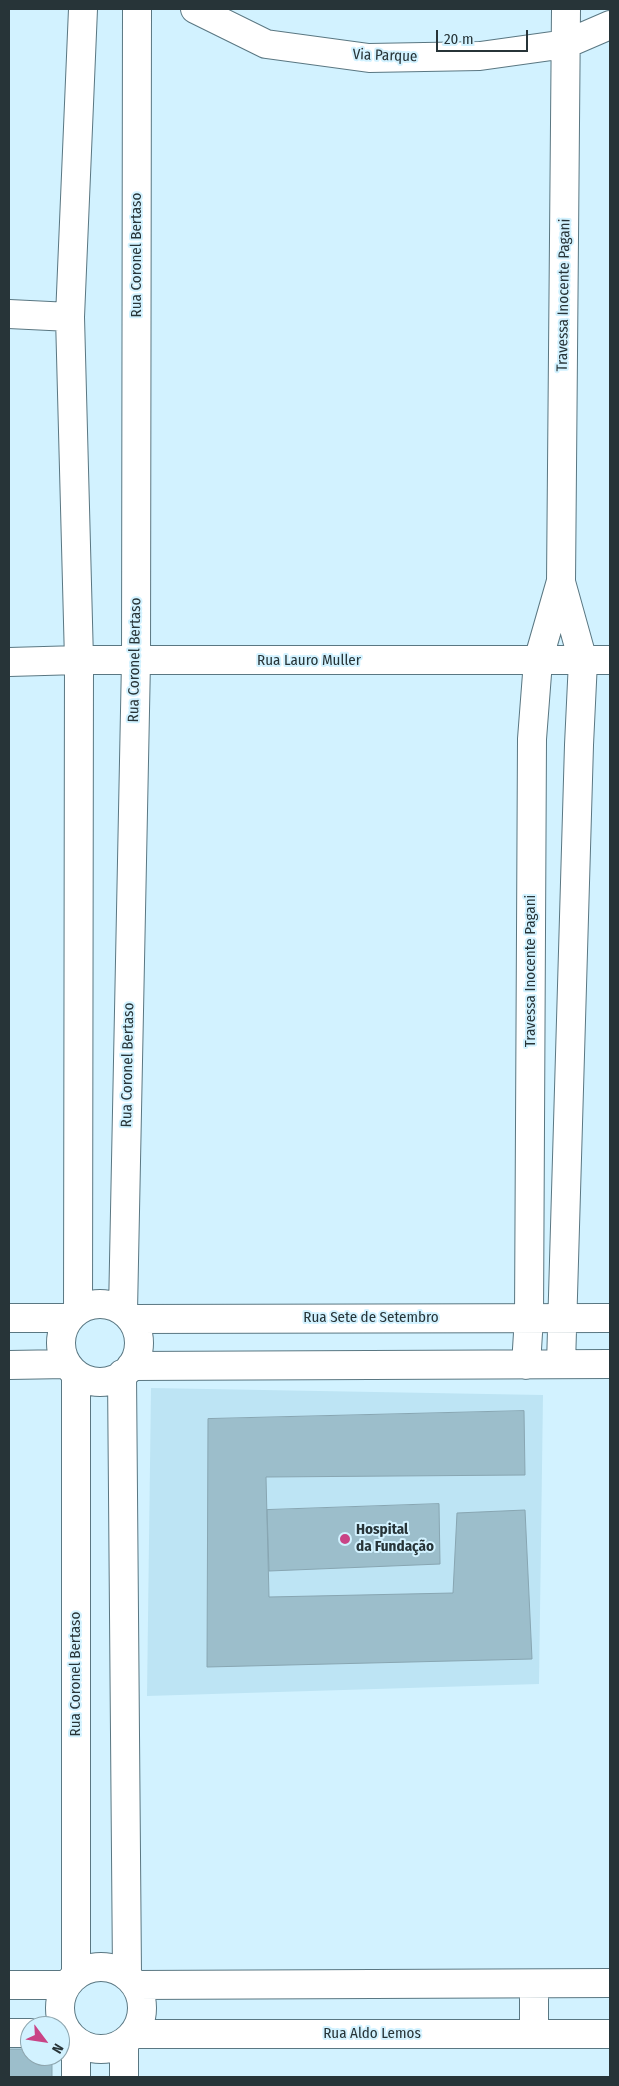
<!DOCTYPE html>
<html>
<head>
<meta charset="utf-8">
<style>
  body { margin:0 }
  #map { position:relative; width:619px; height:2086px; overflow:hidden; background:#d2f2ff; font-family:"Fira Sans Condensed",sans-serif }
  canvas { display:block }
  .frame { position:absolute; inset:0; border:10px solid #273438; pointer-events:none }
  .north { position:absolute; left:20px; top:2016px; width:50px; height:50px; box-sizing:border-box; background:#d2f2ff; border:1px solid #8ea6af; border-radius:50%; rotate:121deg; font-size:14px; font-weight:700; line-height:20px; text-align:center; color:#273438 }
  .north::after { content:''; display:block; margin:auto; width:18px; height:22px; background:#c94486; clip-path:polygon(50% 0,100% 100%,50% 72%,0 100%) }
  .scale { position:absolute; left:436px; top:30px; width:92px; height:22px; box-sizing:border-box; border:2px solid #273438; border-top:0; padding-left:6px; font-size:15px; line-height:18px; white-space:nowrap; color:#273438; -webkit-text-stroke:4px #d2f2ff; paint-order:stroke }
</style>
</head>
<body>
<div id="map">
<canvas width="619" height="2086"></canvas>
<div class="frame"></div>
<div class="north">N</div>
<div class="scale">20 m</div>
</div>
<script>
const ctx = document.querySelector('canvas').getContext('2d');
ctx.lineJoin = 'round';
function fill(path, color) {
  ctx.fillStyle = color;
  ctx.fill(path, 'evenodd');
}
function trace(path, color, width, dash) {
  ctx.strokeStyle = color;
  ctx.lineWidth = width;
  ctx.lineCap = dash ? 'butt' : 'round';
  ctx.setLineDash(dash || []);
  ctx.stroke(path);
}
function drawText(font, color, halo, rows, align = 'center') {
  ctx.font = font + ' "Fira Sans Condensed",sans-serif';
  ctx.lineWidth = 4;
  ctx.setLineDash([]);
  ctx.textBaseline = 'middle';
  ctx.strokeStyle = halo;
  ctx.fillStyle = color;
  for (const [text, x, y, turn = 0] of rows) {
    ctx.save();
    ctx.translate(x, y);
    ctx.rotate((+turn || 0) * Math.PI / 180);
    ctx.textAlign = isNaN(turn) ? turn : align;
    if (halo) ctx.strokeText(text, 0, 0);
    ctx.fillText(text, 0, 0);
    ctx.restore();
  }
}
fill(new Path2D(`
  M151,1388L543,1395L539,1684L147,1696Z`), '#bde4f4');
const building = new Path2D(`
  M524,1411L525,1475L266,1477L269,1597L453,1593L457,1513L525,1510L532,1659L207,1667L208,1419Z
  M439,1504L440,1564L269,1571L267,1510Z
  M9,2049H30V2056H52V2077H9Z`);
fill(building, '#9cbecb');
trace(building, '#88a6b2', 1);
const minor = new Path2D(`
  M195,9L266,44L369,58L480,56L566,44L610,25
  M9,314L70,317
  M9,662L79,660H610
  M61 1343a39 39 0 1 1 78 0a39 39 0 1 1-78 0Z
  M78,1310L79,660L70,317L83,9
  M123,1311L136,661L137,9
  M9,1318H69
  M131,1319L610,1318
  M561,1364L579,745L583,661L561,582
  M9,1365L67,1364
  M526,1365L529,1317L532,739L538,661L561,581L566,9
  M131,1366L610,1364
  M76,1374V1975
  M122,1374L127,1975
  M60 2008a41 41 0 1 1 82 0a41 41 0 1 1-82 0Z
  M9,1985H66
  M136,1985L610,1983
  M9,2033H30
  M134,2034H610
  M534,2034V1984
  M76,2042V2077
  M124,2077V2043`);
trace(minor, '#5a7782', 30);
trace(minor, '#fff', 28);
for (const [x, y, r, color] of [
  [345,1539,6,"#c94486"]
]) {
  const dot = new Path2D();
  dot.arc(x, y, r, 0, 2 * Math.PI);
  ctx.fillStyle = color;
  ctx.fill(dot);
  trace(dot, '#d2f2ff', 2);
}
drawText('15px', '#273438', '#d2f2ff', [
  ["Via Parque",385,56,2],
  ["Rua Coronel Bertaso",137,255,-90],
  ["Travessa Inocente Pagani",564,295,-89],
  ["Rua Coronel Bertaso",135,660,-89],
  ["Rua Lauro Muller",309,661],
  ["Travessa Inocente Pagani",531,971,-90],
  ["Rua Coronel Bertaso",128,1065,-89],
  ["Rua Sete de Setembro",371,1318],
  ["Rua Coronel Bertaso",76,1674,-90],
  ["Rua Aldo Lemos",372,2034]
]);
drawText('bold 15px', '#273438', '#d2f2ff', [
  ["Hospital",356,1530],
  ["da Fundação",356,1547]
], 'left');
</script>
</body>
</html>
